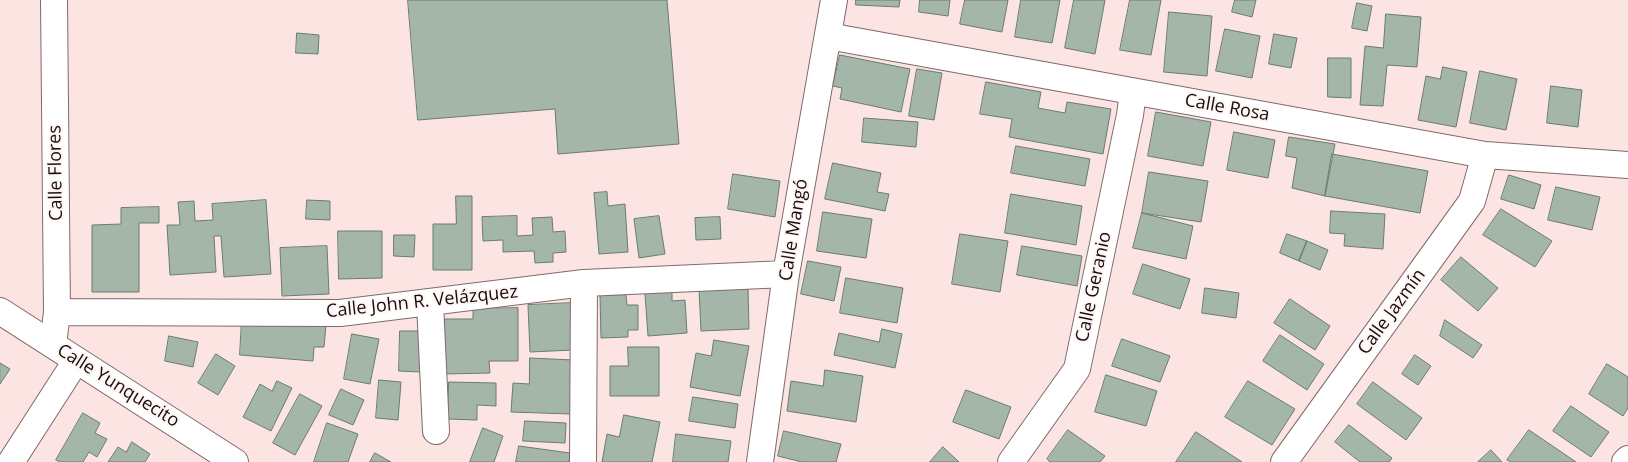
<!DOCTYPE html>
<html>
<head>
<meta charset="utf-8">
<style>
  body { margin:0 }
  canvas { display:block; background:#fce4e3 }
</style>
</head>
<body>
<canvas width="1628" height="462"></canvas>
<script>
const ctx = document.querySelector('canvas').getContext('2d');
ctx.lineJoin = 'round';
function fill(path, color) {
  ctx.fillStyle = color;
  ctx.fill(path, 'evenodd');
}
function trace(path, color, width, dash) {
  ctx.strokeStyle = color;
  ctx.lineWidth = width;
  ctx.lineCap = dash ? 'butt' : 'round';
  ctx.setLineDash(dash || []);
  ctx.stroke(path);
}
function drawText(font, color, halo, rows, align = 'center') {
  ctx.font = font + ' "Open Sans",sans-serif';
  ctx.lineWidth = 4;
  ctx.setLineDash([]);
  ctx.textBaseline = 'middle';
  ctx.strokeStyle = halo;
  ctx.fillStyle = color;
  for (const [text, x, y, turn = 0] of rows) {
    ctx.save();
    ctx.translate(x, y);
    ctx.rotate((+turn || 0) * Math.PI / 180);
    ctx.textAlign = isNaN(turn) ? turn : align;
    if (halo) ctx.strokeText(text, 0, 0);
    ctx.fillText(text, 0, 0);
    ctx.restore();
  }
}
const building = new Path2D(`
  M408,0H667L679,144L558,154L555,109L418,120Z
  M856,0H900L899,7L856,5Z
  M920,0H950L948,16L919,12Z
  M965,0H1008L1002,32L960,24Z
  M1021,0H1060L1052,43L1015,37Z
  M1074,0H1105L1095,54L1065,48Z
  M1130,0H1161L1151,55L1120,50Z
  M1235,0H1256L1252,17L1232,12Z
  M1357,3L1372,6L1367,31L1352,28Z
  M1169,12L1212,16L1207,76L1164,72Z
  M1386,14L1421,17L1417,67L1387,65L1383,106L1360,105L1365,46L1383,48Z
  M1225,29L1260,36L1252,78L1216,71Z
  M297,33L319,35L318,54L296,53Z
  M1274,34L1297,38L1291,68L1269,64Z
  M840,55L910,69L901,112L840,99L842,88L833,86Z
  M1328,58H1351V98L1328,97Z
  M1443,67L1467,72L1456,127L1418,120L1426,76L1440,79Z
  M917,69L942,73L934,120L909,116Z
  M1480,71L1517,79L1506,130L1470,123Z
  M986,82L1041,92L1038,108L1065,113L1067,102L1111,109L1103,154L1009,137L1012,119L980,114Z
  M1551,86L1582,90L1578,127L1547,123Z
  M1156,112L1211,122L1203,166L1148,156Z
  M864,118L918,122L916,147L862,142Z
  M1234,132L1275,140L1268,178L1227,170Z
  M1289,137L1335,144L1325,196L1292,188L1297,158L1286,156Z
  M1016,146L1090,159L1085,186L1011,173Z
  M1332,154L1428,171L1420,213L1325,196Z
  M833,163L881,173L877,192L889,194L885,211L825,199Z
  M1149,172L1208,181L1201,222L1142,213Z
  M733,174L780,181L775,217L728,209Z
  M1509,175L1541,185L1534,209L1501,199Z
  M1556,187L1600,197L1592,230L1548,220Z
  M607,192L608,206L625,204L628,252L599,254L594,193Z
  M1011,194L1082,206L1076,245L1005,233Z
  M456,196H472V270H433V224H456Z
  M266,200L271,274L224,277L221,236H214L216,272L170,275L167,225H180L178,202L194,201L195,221L213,220L212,204Z
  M307,200L330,201V220L306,219Z
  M159,207V223H139V292H92V225L121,224V208Z
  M1501,209L1552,241L1535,267L1483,235Z
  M1331,211L1385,214L1383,249L1344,246L1345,234L1330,233Z
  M823,212L872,219L866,258L817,251Z
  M1142,213L1193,226L1186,259L1133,248Z
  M517,216V236L533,235L532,218L552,217L553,232L565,231L566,252L553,253V262L535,263L534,251L503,252V240L483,241L482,217Z
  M659,216L665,254L639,258L634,219Z
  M720,217L721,239L696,240L695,218Z
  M338,231H382V278L339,279Z
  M960,234L1008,241L1000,292L952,284Z
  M1287,234L1307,241L1299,261L1280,253Z
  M394,235H415L414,257L394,256Z
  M1307,241L1328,250L1320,270L1299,261Z
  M327,246L329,294L282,296L280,248Z
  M1022,246L1082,256L1077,286L1017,275Z
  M1461,257L1498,288L1478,311L1441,280Z
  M808,261L841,267L834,301L801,294Z
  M1143,264L1190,279L1180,309L1133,294Z
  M846,278L903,288L897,323L840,313Z
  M748,287L749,329L701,331L699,289Z
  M1205,288L1239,293L1236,318L1202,313Z
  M672,292V301L685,300L687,333L648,336L645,294Z
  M626,295L627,305H638V330H628V337L601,338L600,296Z
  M1290,299L1330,326L1315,350L1274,323Z
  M572,303L573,350L530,352L528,305Z
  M518,308V361H489L490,373L444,374L443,319H473V309Z
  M242,319L326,325L324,347H314L313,361L240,355Z
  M1445,320L1482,345L1473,358L1440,336Z
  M882,329L902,334L895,368L834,355L839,333L879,342Z
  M400,331H422L421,372L399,371Z
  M352,334L379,339L370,384L344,379Z
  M1280,335L1324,364L1307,390L1263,361Z
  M169,336L198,342L193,367L165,361Z
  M1122,339L1170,356L1160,382L1112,366Z
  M714,340L749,346L740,396L690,387L696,353L711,356Z
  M628,347H659V396H610V366H628Z
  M216,354L235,366L218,395L198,383Z
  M1415,355L1431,366L1418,385L1402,374Z
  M530,358L573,360L571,414L511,412L513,383L529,384Z
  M0,363L10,369L0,384Z
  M1607,364L1628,377V408L1623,416L1589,394Z
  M825,370L863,376L856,422L787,411L791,381L823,386Z
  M1106,375L1157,391L1146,426L1095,412Z
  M379,380L401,382L398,420L376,418Z
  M277,381L292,388L271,431L243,417L260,384L272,391Z
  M1248,381L1295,409L1272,445L1225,417Z
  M449,382L496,383V406L477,405V420L448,419Z
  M1373,382L1422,418L1406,440L1357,404Z
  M341,389L364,400L353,425L329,415Z
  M966,390L1011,407L999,439L953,422Z
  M300,394L322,406L295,455L273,443Z
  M693,397L738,404L735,428L689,421Z
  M1571,406L1609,432L1591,457L1553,431Z
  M83,413L100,423L95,433L107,439L97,457L89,452L83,462H60L56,460Z
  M624,415L660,422L652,462H602L607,434L619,437Z
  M525,421L566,423L565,443L523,441Z
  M327,423L358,434L348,462H314Z
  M1349,425L1392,458L1389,462H1360L1335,442Z
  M483,428L503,436L494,462H470Z
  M1068,430L1105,456L1100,462H1050L1047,459Z
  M1529,430L1576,462H1511L1507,460Z
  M784,431L841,444L836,462H802L778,456Z
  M1196,432L1242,462H1176Z
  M676,434L731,441L728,462H673Z
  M132,442L150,454L145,462H108L118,447L126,452Z
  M519,446L570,453L569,462H516Z
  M943,447L959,462H930Z
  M1491,450L1502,462H1478Z
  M375,453L391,462H370Z`);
fill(building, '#a3b6a9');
trace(building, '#6a7c70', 1);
const minor = new Path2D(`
  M828,36L1485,155L1628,165
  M430,303L436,431
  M0,311L235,462
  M57,312L340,313L584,283L786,274
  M53,345L57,312L54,0
  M11,462L76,361
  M583,462L584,283
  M760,462L786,274L834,0
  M1011,462L1077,369L1130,115L1133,92
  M1284,462L1472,201L1485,155
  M1625,462L1628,459`);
trace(minor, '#806b6a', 28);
trace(minor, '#fff', 26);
drawText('18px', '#140d0c', '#fff5f4', [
  ["Calle Rosa",1227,108,10],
  ["Calle Flores",56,173,-91],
  ["Calle Mangó",794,230,-81],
  ["Calle Geranio",1094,287,-78],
  ["Calle John R. Velázquez",422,302,-6],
  ["Calle Jazmín",1392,312,-54],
  ["Calle Yunquecito",118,386,32]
]);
</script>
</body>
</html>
